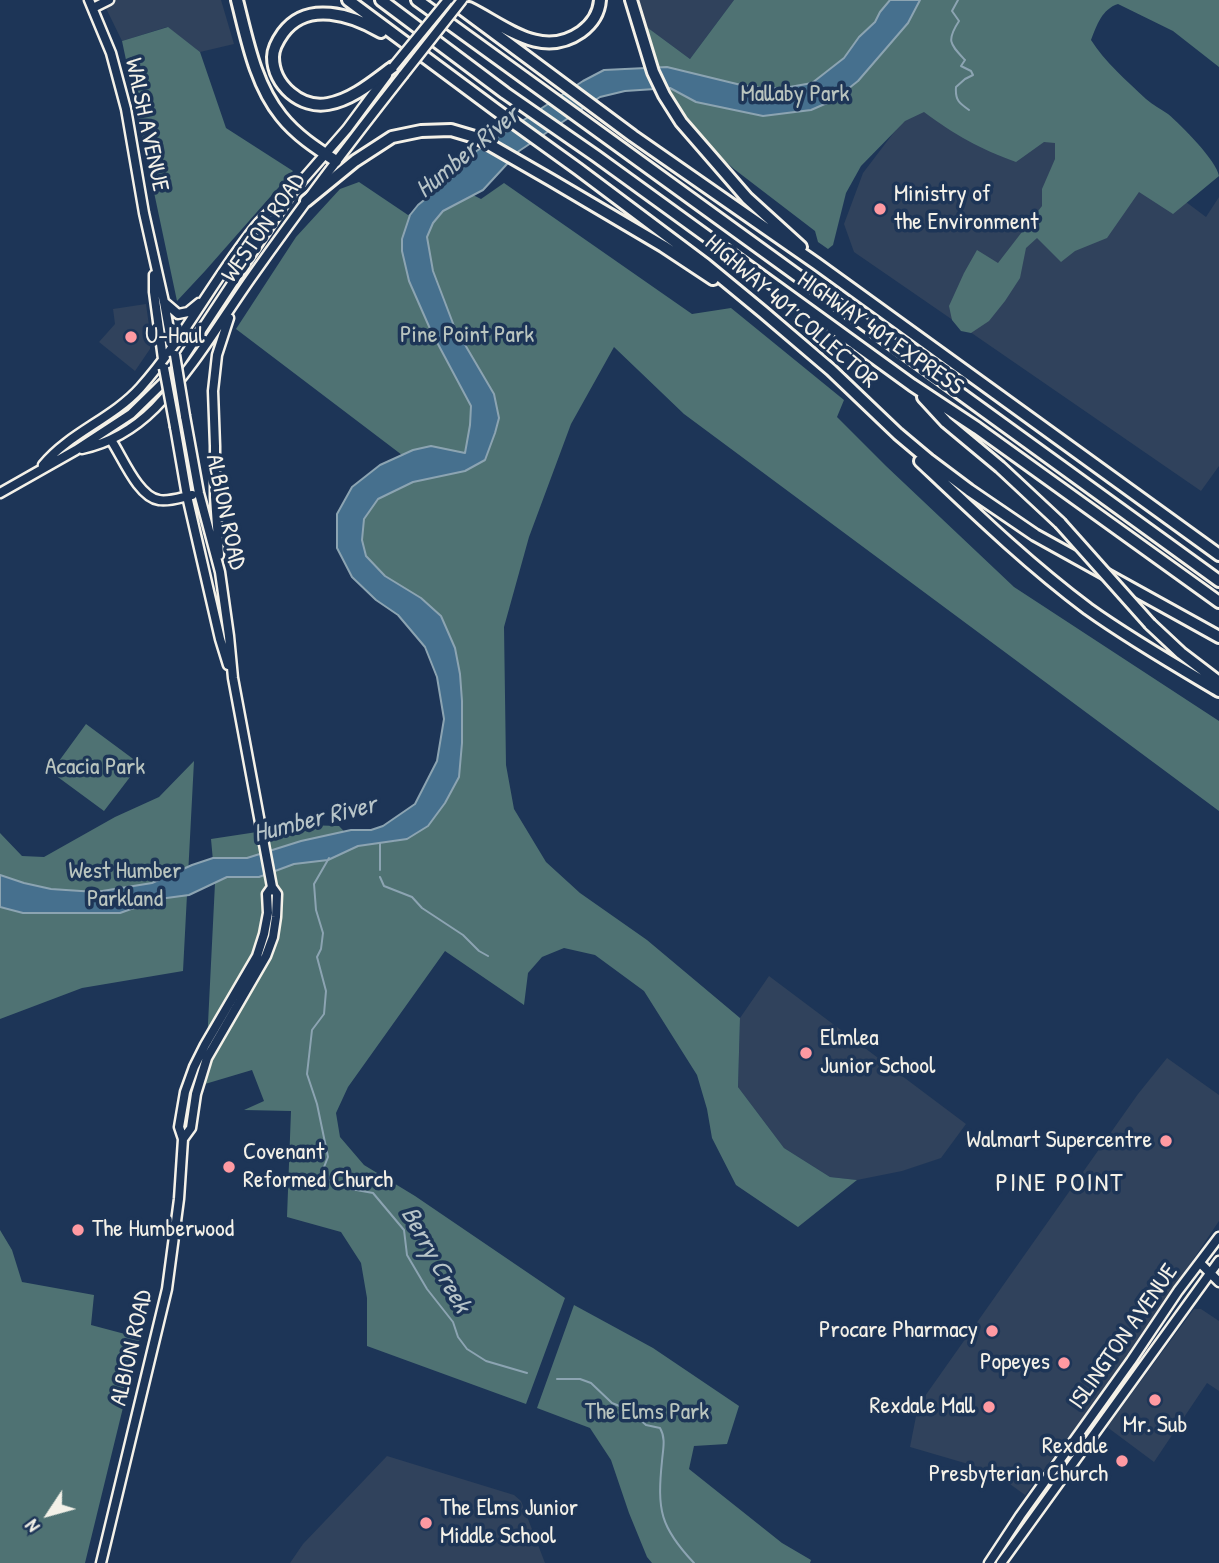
<!DOCTYPE html>
<html>
<head>
<meta charset="utf-8">
<style>
  body { margin:0 }
  #map { position:relative; width:1219px; height:1563px; overflow:hidden; background:#1d3557; font-family:"Patrick Hand",sans-serif }
  canvas { display:block }
  .north { position:absolute; left:14px; top:1479px; width:70px; height:70px; -webkit-text-stroke:5px #1d3557; paint-order:stroke; rotate:234deg; font-size:19px; font-weight:700; line-height:28px; text-align:center; color:#f4f1e8 }
  .north::after { content:''; display:block; margin:auto; width:24px; height:32px; background:#f4f1e8; clip-path:polygon(50% 0,100% 100%,50% 72%,0 100%) }
</style>
</head>
<body>
<div id="map">
<canvas width="1219" height="1563"></canvas>
<div class="north">N</div>
</div>
<script>
const ctx = document.querySelector('canvas').getContext('2d');
ctx.lineJoin = 'round';
function fill(path, color) {
  ctx.fillStyle = color;
  ctx.fill(path, 'evenodd');
}
function trace(path, color, width, dash) {
  ctx.strokeStyle = color;
  ctx.lineWidth = width;
  ctx.lineCap = dash ? 'butt' : 'round';
  ctx.setLineDash(dash || []);
  ctx.stroke(path);
}
function drawText(font, color, halo, rows, align = 'center') {
  ctx.font = font + ' "Patrick Hand",sans-serif';
  ctx.lineWidth = 7;
  ctx.setLineDash([]);
  ctx.textBaseline = 'middle';
  ctx.strokeStyle = halo;
  ctx.fillStyle = color;
  for (const [text, x, y, turn = 0] of rows) {
    ctx.save();
    ctx.translate(x, y);
    ctx.rotate((+turn || 0) * Math.PI / 180);
    ctx.textAlign = isNaN(turn) ? turn : align;
    if (halo) ctx.strokeText(text, 0, 0);
    ctx.fillText(text, 0, 0);
    ctx.restore();
  }
}
fill(new Path2D(`
  M102,0H221L234,44L200,52L167,27L122,41Z
  M637,0H734L690,59L644,25Z
  M964,35L1206,217L1219,197V466L1201,491L854,252L844,224L863,173L923,94Z
  M146,304L151,340L150,349L135,371L99,342L115,324L113,309Z
  M769,976L966,1124L941,1158L902,1171L857,1180L830,1177L784,1148L738,1087L740,1018Z
  M1167,1058L1219,1095V1221L1119,1370L1025,1495L992,1471L910,1447L918,1406L1138,1094Z
  M1194,1309H1201L1219,1321V1391L1207,1383L1154,1462L1107,1427Z
  M387,1456L514,1495L521,1501L545,1563H290L303,1544Z`), '#30425c');
fill(new Path2D(`
  M734,0H1219V67L1173,31L1118,4C1102,9 1097,25 1091,40C1104,61 1128,82 1146,99C1153,105 1161,109 1168,114C1181,125 1217,161 1219,176L1173,214L1139,192L1107,238L1075,251L1061,262L1037,238L1026,248L1020,278L1005,301L989,321L971,333L961,331L952,320L949,306L964,273L977,250L998,263L1042,206V189L1055,159V143L1044,142L1016,162C980,149 955,135 924,112L905,121L861,166L846,193L833,245L828,249L818,242L815,231L734,169L692,131L664,95L644,25L690,59Z
  M168,27L200,52L226,128L293,171L205,271L177,301L122,41Z
  M359,182L408,215L463,190L481,199L504,183L692,314L731,308L844,400L837,417L886,466L1014,587L1219,721V811L684,414L614,347L571,424L529,537L504,627L506,765L514,809L546,862L580,893L647,940L740,1018L738,1087L784,1148L830,1177L857,1180L798,1227L736,1185L712,1138L707,1109L697,1075L644,991L595,955L564,948L542,957L528,973L524,1005L445,951L348,1087L336,1113L340,1137L364,1165L415,1196L565,1298L526,1404L367,1346V1298L361,1263L341,1232L287,1217L291,1111L244,1110L264,1101L252,1070L205,1084L215,883L211,839L303,825L339,826L358,846L380,842H393L428,826L460,674L455,648L441,616L421,598L385,576L366,556L362,540L364,518L378,499L413,482L429,478L402,455L236,329L296,237L340,189Z
  M86,724L140,764L104,811L51,772Z
  M194,761L183,971L82,988L0,1019V907L23,913L69,912L24,883L0,875V833L22,856L44,857L115,817L159,797Z
  M0,1230L12,1250L22,1282L94,1295L91,1325L140,1338L85,1563H0Z
  M574,1305L653,1348L739,1406L727,1444L694,1446L689,1469L782,1543L811,1560L810,1563H652L647,1557L629,1513L611,1460L590,1428L537,1408Z`), '#4f7273');
const water = new Path2D(`
  M890,0H920L908,23L858,81L834,100L811,110L763,116L696,102L670,88L625,91L600,97L519,151L483,190L443,211L433,223L427,237L433,271L454,326L494,394L499,418L495,433L485,460L465,471L413,482L378,499L364,519L362,540L366,556L385,576L421,598L441,616L455,648L460,674L462,701V743L459,777L445,803L428,826L407,839L358,846L328,860L294,864L259,877H227L189,895L159,899L120,913H23L0,907V875L24,883L51,889L96,892L152,883L192,865L213,858H247L301,841L351,830H371L383,826L415,804L437,761L444,719L437,677L425,647L398,615L376,600L352,577L337,548V514L352,487L380,465L413,450L431,446L465,453L470,425L471,406L431,331L409,281L402,251V239L410,215L418,205L461,170L475,152L583,81L604,70L667,67L741,85L762,88H784L812,83L844,58L859,37L875,22L880,12Z`);
fill(water, '#46708e');
trace(water, '#8ca4b2', 2);
trace(new Path2D(`
  M958,0L952,11L959,21C946,41 950,44 965,60L961,66L971,71L973,75L965,79L956,87C955,100 959,103 969,110
  M329,858L314,884L316,910L323,933L321,949L317,957L326,991L324,1014L312,1030L307,1074L317,1104L328,1157L324,1167L328,1179L340,1187L373,1193L404,1230L407,1255L427,1289L453,1322L458,1337L467,1349L486,1361L527,1373
  M380,870V843
  M380,877L384,886L412,897L422,908L463,935L479,951L488,956
  M557,1379H580L591,1383L612,1403L629,1410L646,1425L660,1428C666,1438 663,1449 662,1461C657,1510 660,1527 694,1563`), '#8ca4b2', 2);
const secondary = new Path2D(`
  M89,0L111,53L126,109L144,213L164,302L172,346
  M93,8L109,0
  M154,275V292L163,359
  M164,302L178,314L188,312L199,303
  M175,427L187,496L220,639L228,665
  M111,440C122,456 138,497 159,500C169,502 182,497 192,495
  M82,449C110,443 135,428 155,408C194,368 221,320 253,275C301,207 351,141 403,75
  M43,465C69,433 112,419 140,388C184,339 214,278 256,226C264,216 274,209 283,200
  M0,493L76,450L131,414L173,373L293,191L347,129L387,75
  M219,555L215,497V446L213,391L217,355L229,318
  M183,1139L191,1128L196,1094L207,1058L266,956L273,937L276,917L277,894L272,887L233,678L229,636L220,572L199,493L185,416
  M1200,1263L1219,1282
  M101,1563L167,1289L179,1199L183,1139L179,1127L185,1092L194,1067L205,1045L257,956L264,934L268,913L267,894L272,887
  M989,1563L1020,1516L1131,1361L1178,1291L1219,1237
  M1001,1563L1219,1261`);
const motorway = new Path2D(`
  M237,0C247,39 255,84 281,116C296,135 316,148 336,161
  M348,0L496,110L578,169L706,265L763,312L831,370L898,434L929,460L969,490L1035,535L1219,637
  M381,0L505,93L596,156L912,385L977,428L1219,602
  M417,0L1219,581
  M450,0L633,136L817,264L1219,555
  M631,0L653,72L664,95L681,122L747,198L801,247
  M469,8C504,25 541,60 581,32C592,24 599,14 600,0
  M381,32C352,15 307,0 283,33C278,40 273,49 273,57C273,85 301,109 328,104C352,100 374,81 393,67
  M306,201L355,161L392,137L421,131L451,130L478,138L551,180L663,246L713,279
  M923,397L946,422L1000,467L1060,523
  M920,461C974,512 1028,564 1088,609C1130,639 1175,665 1219,691
  M1150,624L1181,653L1219,682`);
trace(secondary, '#f4f1e8', 13);
trace(motorway, '#f4f1e8', 16);
trace(secondary, '#1d3557', 8);
trace(motorway, '#1d3557', 10);
const secondaryBridge = new Path2D(`
  M393,67L448,0
  M403,75L462,0
  M175,355L185,416
  M164,368L175,427`);
const motorwayBridge = new Path2D(`
  M1060,523L1150,624`);
trace(secondaryBridge, '#f4f1e8', 13, []);
trace(motorwayBridge, '#f4f1e8', 16, []);
trace(secondaryBridge, '#1d3557', 8);
trace(motorwayBridge, '#1d3557', 10);
for (const [x, y, r, color] of [
  [880,209,7,"#ff9aa2"],
  [131,337,7,"#ff9aa2"],
  [806,1053,7,"#ff9aa2"],
  [1166,1141,7,"#ff9aa2"],
  [229,1167,7,"#ff9aa2"],
  [78,1230,7,"#ff9aa2"],
  [992,1331,7,"#ff9aa2"],
  [1064,1363,7,"#ff9aa2"],
  [1155,1400,7,"#ff9aa2"],
  [989,1407,7,"#ff9aa2"],
  [1122,1461,7,"#ff9aa2"],
  [426,1523,7,"#ff9aa2"]
]) {
  const dot = new Path2D();
  dot.arc(x, y, r, 0, 2 * Math.PI);
  ctx.fillStyle = color;
  ctx.fill(dot);
  trace(dot, '#1d3557', 2.5);
}
drawText('24px', '#bac5bf', '#1d3557', [
  ["Mallaby Park",795,95],
  ["Pine Point Park",467,336],
  ["Acacia Park",95,768],
  ["West Humber",125,872],
  ["Parkland",125,900],
  ["The Elms Park",647,1413]
]);
drawText('24px', '#f4f1e8', '#1d3557', [
  ["WALSH AVENUE",146,125,78],
  ["WESTON ROAD",264,228,-55],
  ["HIGHWAY 401 COLLECTOR",791,312,41],
  ["HIGHWAY 401 EXPRESS",880,334,35],
  ["ALBION ROAD",225,512,78],
  ["ISLINGTON AVENUE",1124,1337,-55],
  ["ALBION ROAD",132,1348,-77]
]);
drawText('24px', '#f4f1e8', '#1d3557', [
  ["Ministry of",894,195],
  ["the Environment",894,223],
  ["U-Haul",145,337],
  ["Elmlea",820,1039],
  ["Junior School",820,1067],
  ["Walmart Supercentre",1152,1141,"right"],
  ["Covenant",243,1153],
  ["Reformed Church",243,1181],
  ["The Humberwood",92,1230],
  ["Procare Pharmacy",978,1331,"right"],
  ["Popeyes",1050,1363,"right"],
  ["Rexdale Mall",975,1407,"right"],
  ["Mr. Sub",1155,1426,"center"],
  ["Rexdale",1108,1447,"right"],
  ["Presbyterian Church",1108,1475,"right"],
  ["The Elms Junior",440,1509],
  ["Middle School",440,1537]
], 'left');
drawText('italic 26px', '#b7c4c8', '#1d3557', [
  ["Humber River",468,153,-40],
  ["Humber River",315,820,-14],
  ["Berry Creek",435,1260,61]
]);
ctx.letterSpacing = '2px';
drawText('26px', '#f4f1e8', '#1d3557', [
  ["PINE POINT",1060,1184]
]);
ctx.letterSpacing = '0px';
</script>
</body>
</html>
